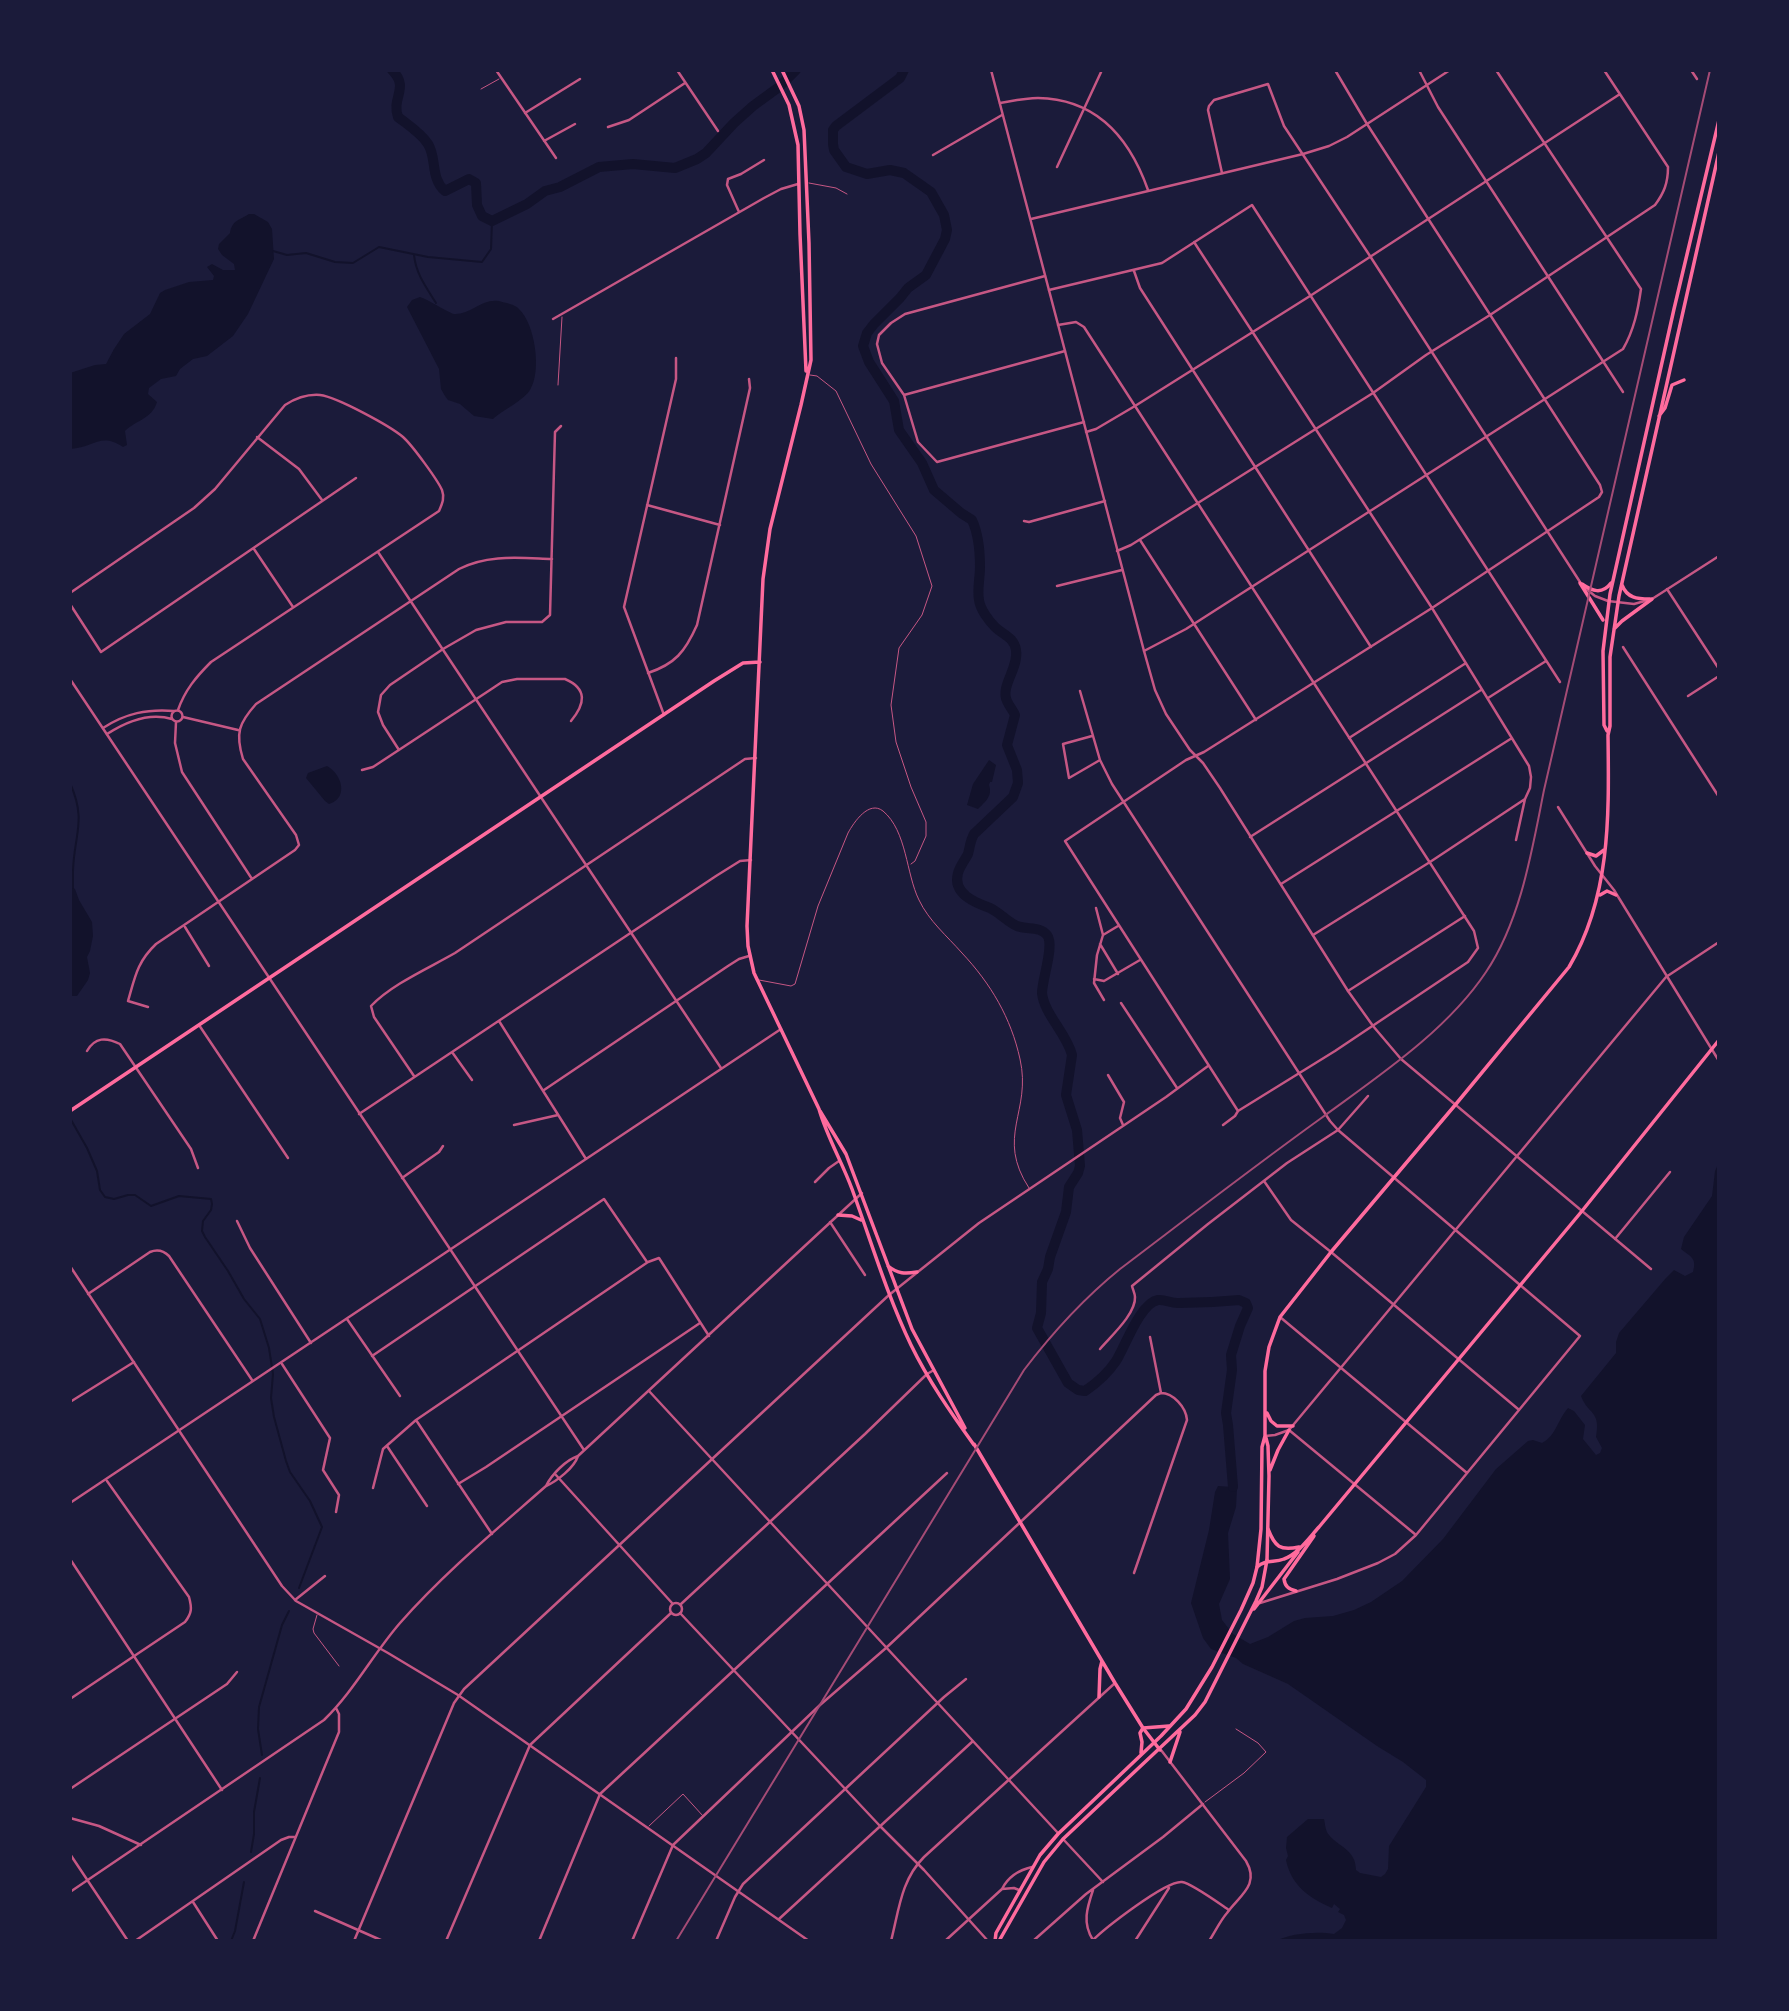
<!DOCTYPE html>
<html>
<head>
<meta charset="utf-8">
<style>
  body { margin:0 }
  #map { position:relative; width:1789px; height:2011px; overflow:hidden; background:#1b1b3a; font-family:Manrope,sans-serif }
  canvas { display:block }
  .frame { position:absolute; inset:0; border:72px solid #1b1b3a; pointer-events:none }
</style>
</head>
<body>
<div id="map">
<canvas width="1789" height="2011"></canvas>
<div class="frame"></div>
</div>
<script>
const ctx = document.querySelector('canvas').getContext('2d');
ctx.lineJoin = 'round';
function fill(path, color) {
  ctx.fillStyle = color;
  ctx.fill(path, 'evenodd');
}
function trace(path, color, width, dash) {
  ctx.strokeStyle = color;
  ctx.lineWidth = width;
  ctx.lineCap = dash ? 'butt' : 'round';
  ctx.setLineDash(dash || []);
  ctx.stroke(path);
}
fill(new Path2D(`
  M249,214H254L268,222L272,229L274,259L248,314L233,336L207,356L193,359L180,369L176,376L161,379L149,388L148,394L157,402C152,419 136,420 125,431L127,445L123,447C100,432 94,448 70,449V373L95,365L106,364L114,349L124,334L150,314L160,293L165,290L189,282L213,280L214,276L207,267L212,264L223,270H235L234,264L222,255L218,249L219,244L230,233C232,220 240,220 249,214Z
  M420,297C429,300 449,313 454,314C470,315 482,298 499,301C505,303 515,304 519,309C535,324 542,371 530,390C524,400 503,410 493,419L474,416L460,404L448,400L445,396L441,389L439,369L407,307L412,300Z
  M989,760L996,765L992,782H990L989,785C993,796 985,802 978,809L967,805L973,784Z
  M327,766C342,774 349,798 329,804L325,801L306,778L308,773Z
  M70,886L75,889L79,900L92,922L93,936L90,951L87,957L90,973L88,980L77,996H72L70,994Z
  M1719,1162V1941H1276C1290,1933 1318,1931 1334,1934L1342,1928L1346,1920L1344,1915L1338,1912L1340,1909L1334,1904L1332,1908C1309,1898 1291,1885 1286,1860L1288,1856L1286,1848L1287,1837L1308,1819H1324C1325,1822 1325,1831 1329,1835C1339,1847 1356,1850 1356,1870L1360,1873L1381,1877L1385,1874L1388,1869L1389,1846L1426,1787V1780L1403,1762L1377,1746L1288,1684L1243,1664L1236,1658L1211,1649L1203,1638L1191,1603L1209,1530L1215,1492L1218,1486L1233,1487L1237,1489L1236,1507L1228,1533L1230,1579L1219,1604L1222,1620L1233,1634L1250,1644L1268,1637L1294,1621L1305,1618L1333,1616L1354,1610L1371,1602L1402,1581L1443,1539L1496,1469L1528,1441L1533,1440L1542,1443C1556,1436 1558,1419 1568,1408L1574,1411L1585,1425L1583,1439L1596,1455L1600,1453L1602,1448L1596,1437C1601,1410 1588,1415 1581,1396L1616,1353V1342L1619,1333L1666,1278L1674,1270L1685,1276L1693,1272C1697,1258 1691,1257 1681,1249L1684,1237L1712,1196L1715,1171Z`), '#12122b');
trace(new Path2D(`
  M273,251L287,255L306,253L335,262L353,263L379,247L428,257L482,262L491,249L492,221
  M414,255C416,274 426,287 436,303
  M70,783C87,821 74,834 73,871C73,877 73,882 73,888
  M70,1118L87,1148L97,1171L100,1190L105,1197L114,1199L128,1195H135L151,1206L179,1196L211,1199L212,1204L211,1210L203,1221L202,1231L205,1237L228,1271L244,1299L260,1319L269,1348L273,1374L271,1398L274,1417L286,1461L290,1472L310,1501L322,1527L299,1588
  M262,1755L258,1729L259,1707L282,1625L289,1611
  M251,1852L254,1834V1812L260,1778
  M231,1941L235,1931L244,1882`), '#12122b', 2);
trace(new Path2D(`
  M392,70C410,88 391,97 398,117C408,125 421,133 428,144C437,158 430,178 445,191L469,179L476,183L477,205L482,216L492,221L527,204L545,191L560,187L599,167L633,164L675,168L697,159L706,153L734,123L753,106L779,87L796,70
  M904,70L900,78L836,126L833,130V144L834,150L846,167L867,174L890,170L904,173L931,192L944,215L947,230L945,239L926,275L908,288L900,298L874,324L867,333L863,346L869,362L894,401L899,430L922,463L934,490L961,513L972,520C979,535 980,551 980,567C980,578 977,589 979,600C980,609 989,621 995,627C1003,635 1014,637 1016,650C1019,668 1000,686 1007,701C1009,706 1013,710 1015,715L1007,745L1017,770L1018,783L1013,797L974,834C970,841 970,847 968,854C965,860 960,866 958,873C952,894 976,903 990,908C1000,913 1008,922 1017,926C1027,930 1040,926 1047,935C1055,945 1042,979 1042,993C1044,1014 1067,1034 1072,1055L1066,1095L1077,1130L1080,1166L1078,1173L1069,1187L1066,1212L1050,1257L1048,1269L1042,1282L1041,1313L1037,1328L1068,1383L1078,1390L1085,1391C1097,1383 1108,1373 1116,1361C1125,1347 1140,1303 1158,1300C1165,1299 1172,1304 1179,1303C1199,1303 1219,1302 1239,1300L1246,1303L1248,1308L1240,1326L1231,1355L1232,1370L1226,1413L1228,1425L1233,1487`), '#12122b', 10);
trace(new Path2D(`
  M481,89L499,79
  M809,183L836,188L847,194
  M810,375L817,376L836,391L871,464L916,536L932,586L922,615L899,648L891,705L896,742L911,787L926,822V836L915,861L911,864
  M558,385L562,317
  M759,980L791,986L795,984L818,906L848,833C854,822 869,800 883,811C907,831 906,874 919,900C929,921 947,936 962,953C991,984 1011,1018 1020,1059C1032,1112 995,1136 1029,1188
  M317,1615L313,1629L314,1633L339,1666
  M1205,1802L1244,1773L1266,1752L1258,1743L1236,1729
  M649,1826L683,1794L703,1816`), '#c65784', 1);
trace(new Path2D(`
  M496,70L556,158
  M677,70L718,131
  M1419,70L1438,107L1623,392
  M1691,70L1697,79
  M1000,103C1012,101 1026,98 1038,98C1097,99 1130,139 1148,190
  M525,113L580,79
  M608,127L629,120L685,83
  M544,141L575,124
  M933,155L1002,115
  M1057,167L1102,70
  M1222,173L1208,110L1209,106L1214,100L1268,84L1284,126L1370,256L1580,582
  M739,212L727,185L728,179L741,174L764,160
  M1194,242L1432,608L1529,766L1531,777L1530,788L1525,799L1516,840
  M1134,271L1140,288L1371,647
  M1045,276L905,314L891,323L879,335L877,344L882,363L904,395L918,442L937,462L1084,422
  M1049,290L1162,263L1252,205L1560,682
  M553,319L764,198L781,189L798,184
  M1058,325L1076,322L1084,327L1474,931L1478,948L1468,962L1335,1051L1238,1111L1235,1116L1223,1125
  M904,395L1065,351
  M1086,432L1096,429L1135,406L1310,296L1620,94
  M257,437L299,469L322,500
  M647,505L720,525
  M1024,521L1029,522L1105,501
  M1140,540L1256,720
  M254,549L293,607
  M1117,551L1131,545L1373,393L1426,355L1490,315L1655,205C1664,193 1668,183 1668,167L1604,70
  M378,552L721,1068
  M1057,586L1122,570
  M1584,587L1595,596L1608,601
  M1667,589L1719,669
  M70,593L194,508L215,489L285,405C296,398 307,394 320,395C337,397 390,426 403,437C412,445 437,479 442,490C445,498 442,504 439,511L211,662C196,677 185,690 178,710
  M70,604L101,652L356,478
  M1623,647L1719,797
  M1144,651L1186,629L1623,349C1634,330 1638,310 1641,289L1496,70
  M648,673C675,664 685,652 697,625L750,388L749,379
  M1080,691L1100,760L1112,784L1330,1121L1338,1130L1580,1336L1416,1535L1395,1554L1378,1563L1337,1579L1260,1603
  M1688,696L1719,676
  M1488,698L1546,661
  M171.5 716a5.5 5.5 0 1 1 11 0a5.5 5.5 0 1 1-11 0Z
  M664,715L624,607L676,379V358
  M183,717L238,730
  M176,722L175,743L182,772L252,879
  M103,728C126,713 147,709 174,711
  M107,734C127,721 149,712 172,719
  M1092,736L1063,744L1069,778L1100,760
  M1349,738L1466,663
  M399,750L383,725L378,712L381,695L390,685L443,649L476,630L506,622H542L550,615L555,432L561,426
  M362,770L373,767L490,690L502,682L517,679H565C588,689 585,704 571,721
  M1558,807L1595,866L1614,890L1719,1061
  M1250,837L1481,690
  M1281,884L1512,738
  M1096,908L1103,935L1097,955L1094,983L1104,1000
  M185,927L209,966
  M1103,935L1118,926
  M1313,935L1430,862L1525,799
  M1100,944L1118,974
  M1094,979L1104,981L1140,960
  M1348,991L1465,916
  M1121,1003L1177,1088
  M148,1007L128,1001C135,977 137,962 156,944L295,850L299,845L296,835L243,759C235,733 239,723 256,704L459,569C488,554 520,558 552,559
  M499,1021L586,1159
  M199,1025L288,1158
  M87,1051C95,1037 106,1037 120,1044L191,1149L198,1168
  M452,1052L472,1080
  M1108,1075L1124,1102L1120,1118L1123,1125
  M414,1076L374,1017L371,1006C392,984 429,968 455,953L745,759L756,758
  M544,1090L728,966L739,959L749,956
  M1238,1111L1065,841L1186,760L1204,752L1432,608L1599,497L1602,492L1600,485L1367,124L1335,70
  M359,1114L716,876L740,861L751,860
  M514,1125L558,1115
  M402,1178L439,1152L443,1146
  M1264,1181L1291,1220L1331,1252L1518,1409
  M815,1182L829,1168L839,1161
  M1582,1211L1651,1269
  M237,1221L250,1248L311,1343
  M830,1222L865,1275
  M1615,1239L1670,1172
  M88,1294L150,1252C157,1249 163,1250 169,1256L252,1380
  M1280,1317L1467,1473
  M347,1319L400,1396
  M1150,1337L1161,1393
  M1100,1349C1110,1337 1136,1314 1135,1297C1135,1294 1133,1290 1132,1286L1208,1224L1287,1163L1338,1130L1368,1096
  M372,1356L604,1199L647,1262
  M282,1364L330,1438L323,1470L339,1495L336,1512
  M649,1391L1058,1833
  M70,1402L134,1362
  M416,1420L492,1534
  M1289,1430L1416,1535
  M1265,1436L1275,1435L1289,1430L1666,977L1719,942
  M387,1446L427,1506
  M555,1474L672,1603
  M458,1484L486,1467L700,1323
  M373,1488L383,1449L416,1420L648,1262L659,1258L709,1336
  M70,1503L781,1029
  M70,1559L222,1790
  M1134,1573L1187,1420C1186,1407 1173,1393 1161,1393
  M295,1600L325,1576
  M670 1609a6 6 0 1 1 12 0a6 6 0 1 1-12 0Z
  M681,1604L865,1434L927,1374L934,1370
  M680,1613L880,1826L924,1870L988,1941
  M70,1699L185,1622C192,1613 192,1608 189,1597L107,1481
  M70,1789L227,1684L237,1672
  M600,1794L947,1473
  M70,1818L99,1826L141,1845
  M1063,1839L1103,1882
  M1002,1889L1014,1888L1019,1890
  M193,1902L218,1941
  M315,1911L383,1941
  M779,1919L973,1741
  M1093,1940C1082,1923 1087,1908 1093,1890
  M135,1941L281,1840L289,1837H295
  M354,1941L454,1703L464,1689L889,1295L979,1223L1166,1097L1208,1066
  M446,1941L530,1745L671,1613
  M632,1941L673,1845L820,1705L886,1648L1156,1395L1161,1393
  M716,1941L735,1897L743,1884L944,1697L966,1679
  M945,1941L1002,1889C1008,1877 1019,1870 1032,1867
  M1033,1941L1086,1894L1163,1837L1203,1804
  M1092,1941C1104,1929 1166,1880 1182,1882C1191,1883 1220,1904 1229,1910
  M1135,1941L1169,1888`), '#c65784', 2.5);
trace(new Path2D(`
  M991,70L1144,651L1155,690L1166,714L1190,750L1203,763L1220,788L1348,991L1373,1026L1401,1059L1582,1211
  M1031,219L1303,154L1329,146L1347,137L1450,70
  M1608,601L1634,604L1652,599L1719,556
  M70,679L584,1450
  M70,1266L282,1586L296,1601L388,1653L458,1695L809,1941
  M546,1486C557,1481 574,1468 578,1456
  M1161,1750L1246,1861C1260,1885 1240,1895 1227,1913C1220,1921 1215,1932 1209,1941
  M70,1854L128,1941
  M70,1892L324,1720C354,1691 373,1654 400,1623C444,1573 496,1530 546,1486C552,1474 566,1460 578,1456L862,1193
  M253,1941L339,1732V1714L336,1708
  M539,1941L600,1794
  M891,1941C899,1910 901,1880 924,1857L1115,1683`), '#c65784', 2.5);
trace(new Path2D(`
  M772,70L789,105L798,145L800,234L806,371
  M782,70L799,106L804,130L809,243L811,360L801,405L770,529L763,579L747,926L748,946L754,973L819,1109C827,1137 842,1162 852,1189C871,1241 887,1295 911,1345C928,1380 951,1413 974,1445
  M70,1111L714,681L743,663L760,662
  M820,1111L846,1154L912,1329L965,1428
  M838,1215L852,1216L861,1220
  M888,1266C898,1274 905,1274 917,1272
  M974,1444L1115,1683L1143,1728L1160,1750
  M1099,1697L1100,1669L1102,1661`), '#ff6b9d', 3.5);
trace(new Path2D(`
  M1659,416L1665,408L1672,385L1684,380
  M1580,583L1603,620
  M1582,584C1592,591 1602,595 1611,583
  M1622,585C1627,598 1637,599 1650,599
  M1614,629L1622,621L1652,599
  M1607,731L1604,725L1603,651L1610,594L1674,309L1719,120
  M1587,853L1596,856L1604,850
  M1600,895L1607,891L1616,895
  M1267,1413L1271,1421L1277,1426H1293
  M1266,1438L1268,1446L1269,1476L1267,1560
  M1270,1470L1278,1450L1289,1430
  M1257,1567L1261,1529L1262,1447L1265,1436V1371L1269,1347L1280,1317L1331,1252L1456,1104L1569,967C1611,896 1609,815 1608,735L1610,726V657L1619,596L1719,152`), '#ff6b9d', 3.5);
trace(new Path2D(`
  M1268,1529C1275,1547 1280,1551 1299,1547
  M1296,1591C1289,1589 1285,1587 1284,1579L1314,1536
  M1254,1609L1298,1552
  M1141,1753L1142,1742L1140,1733L1143,1728L1169,1726
  M1170,1762L1180,1732
  M995,1941L996,1933L1040,1855L1058,1834L1161,1736L1186,1709L1212,1667L1241,1610L1253,1583L1257,1567C1266,1559 1274,1563 1284,1559C1298,1554 1309,1538 1319,1527L1582,1211L1719,1040
  M999,1941L1044,1862L1063,1839L1195,1715L1205,1702L1256,1601L1262,1587L1267,1560`), '#ff6b9d', 3.5);
trace(new Path2D(`
  M676,1941L1024,1370C1053,1332 1083,1299 1120,1269C1186,1219 1252,1168 1320,1119C1377,1077 1446,1032 1486,972C1521,920 1532,850 1544,790L1710,70`), '#a44b75', 2);
</script>
</body>
</html>
